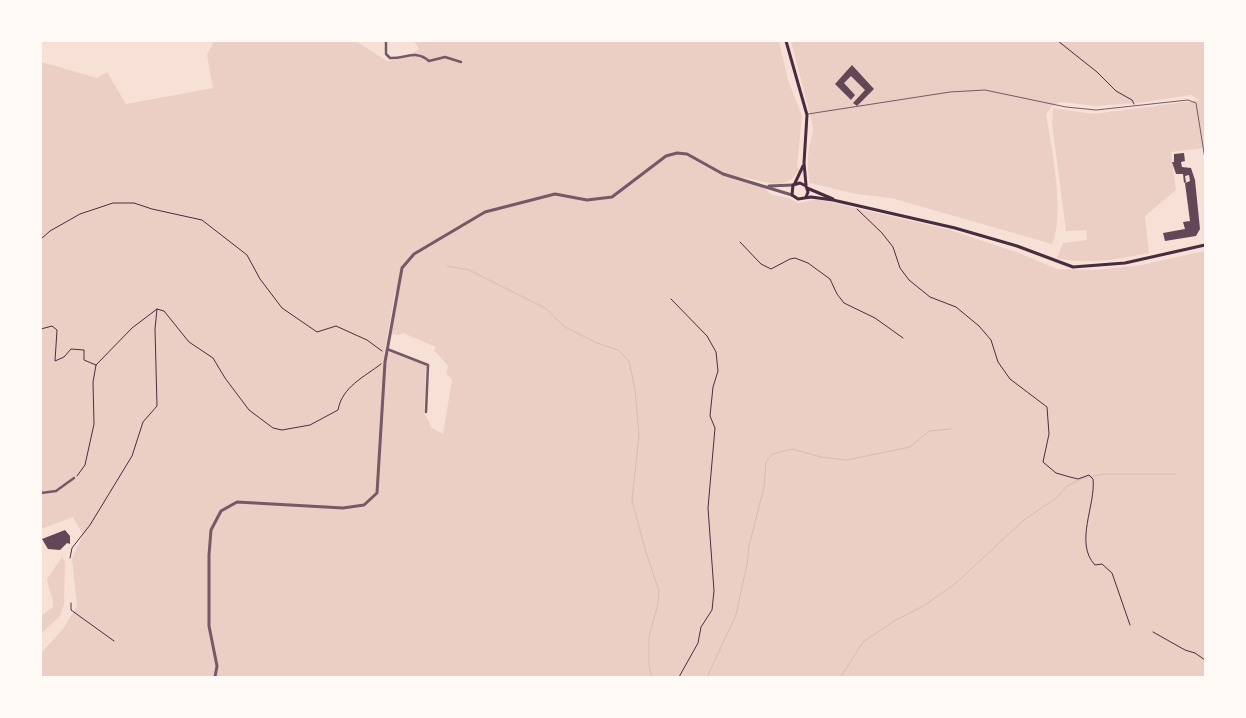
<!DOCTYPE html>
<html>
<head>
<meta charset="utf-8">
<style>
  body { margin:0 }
  #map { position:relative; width:1246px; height:718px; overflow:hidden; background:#f7e1d7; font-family:Poppins,sans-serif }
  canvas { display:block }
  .frame { position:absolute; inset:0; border:42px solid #fffaf5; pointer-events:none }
</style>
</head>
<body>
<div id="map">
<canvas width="1246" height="718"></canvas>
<div class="frame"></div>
</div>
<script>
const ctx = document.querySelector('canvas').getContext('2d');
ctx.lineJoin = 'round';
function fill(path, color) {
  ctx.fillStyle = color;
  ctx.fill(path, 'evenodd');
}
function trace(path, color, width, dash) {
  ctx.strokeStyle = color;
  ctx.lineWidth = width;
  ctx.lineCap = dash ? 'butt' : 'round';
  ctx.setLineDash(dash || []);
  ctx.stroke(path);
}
fill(new Path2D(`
  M214,41H356L387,61L405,58L419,49L414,41H779L788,80L802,116L797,167L799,169C787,195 761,179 739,177V181L761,186L772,195L789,198L798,203L817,199L950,230L1019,253L1057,269L1096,270L1141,265L1205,251V677H41V653L63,629L77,606L72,558L83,535L73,517L41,529V62L97,78L107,72L126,104L213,88L207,55ZM395,292L398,293L391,334L400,335L403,333L436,347L434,350L448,366L446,373L452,380L443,434L432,428L424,412L426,365L392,352L384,354Z
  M791,41H1205V148L1171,152L1176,190L1145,216L1149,253C1118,259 1089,265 1057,258L1063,243L1087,240L1086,230L1066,231L1052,123L1053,108L1093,114L1200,100L1191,95L1138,103L1096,106L1061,102L1051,107L1046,115C1052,147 1065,216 1052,244L891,198L856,194L810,183C807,170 807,156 810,143C812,136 813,134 813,127Z
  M62,557L65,562L64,605L60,616L41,634V616L53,607C54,598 48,588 47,579Z`), '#ebcfc5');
trace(new Path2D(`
  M447,266L469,270L545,308L565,327L597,343L618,350L629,361L635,389L639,435L632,500L645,549L659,591L658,604L649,636V666L652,677
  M707,677L736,615L747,564L749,546L764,487L766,462L772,454L792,449L821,457L847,460L910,447L929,431L951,429
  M841,677L863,642L894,621L925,605L956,583L1024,520L1056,498L1067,486L1081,479L1103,474H1176`), '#dcb8b0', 1);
fill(new Path2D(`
  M852,65L874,89L857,106L853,103L865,90L851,76L844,83L855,95L851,100L835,84Z
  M1184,153L1185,161L1181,162L1182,167L1191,168L1195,180L1200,229L1196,236L1165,241L1163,233L1185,229L1183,222L1190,221L1185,183L1190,181L1189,175L1185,176L1186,182L1184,183L1183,174H1176L1172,162H1174V154Z
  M65,530L70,536V544L67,543L60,550L48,549L42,539Z`), '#644757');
trace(new Path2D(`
  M1058,41L1097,72L1116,91L1132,100L1134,104
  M857,209L882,233L893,247L900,268L909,280L930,297L956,307L979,326L991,340L998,362L1010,379L1047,407L1049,434L1043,462L1056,473L1070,477L1078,479L1089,475L1093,479C1096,505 1074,543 1095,565L1102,564L1112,573L1130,625
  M41,239L50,231L80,214L113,203H134L152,209L202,220L247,255L260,279L282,308L317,332L336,326L367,340L382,351
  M740,242L761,264L771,269L790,259L795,258L808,263L830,279L837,294L844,303L875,318L903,338
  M671,299L707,336L716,352L718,371L713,387L710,416L715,428L708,508L714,591L712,610L701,627L698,643L679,677
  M41,329L52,326L57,330L55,361L64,357L71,349L84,350V360L96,365
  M77,476L85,465L94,424L93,382L96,365L132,328L157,309L164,311L189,342L213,358L225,378L249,410L273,428L282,430L310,425L338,410C342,387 364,377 381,364
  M70,558L72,548L90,525L132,456L143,422L157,406L155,329L157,309
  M71,603V610L114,641
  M1153,632L1185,650L1195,653L1205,660`), '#4a2c40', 1);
trace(new Path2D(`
  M808,114L950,92L985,90L1066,107L1096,110L1188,100L1196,103L1205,159`), '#755966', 1);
trace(new Path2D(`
  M386,41V54L390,58C405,59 416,49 429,61L445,57L461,62
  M387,349L428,365L426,412
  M41,493L56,491L74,478`), '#755966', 2.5);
trace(new Path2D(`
  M769,186L793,185
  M215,677L217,666L209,626V555L211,530L221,511L237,502L343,508L364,505L377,493L385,362L402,268L414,254L485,212L555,194L587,200L612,197L666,156L677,153L687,154L723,174L792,195`), '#755966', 3);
trace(new Path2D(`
  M786,41L807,115L804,163L806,185
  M795,183L803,166
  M807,188L833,199
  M806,197L808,192L806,186L800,183L793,185L792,195L798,199L811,197L833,200L955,228L1017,246L1073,267L1125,263L1205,245`), '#4a2c40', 3);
</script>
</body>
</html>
